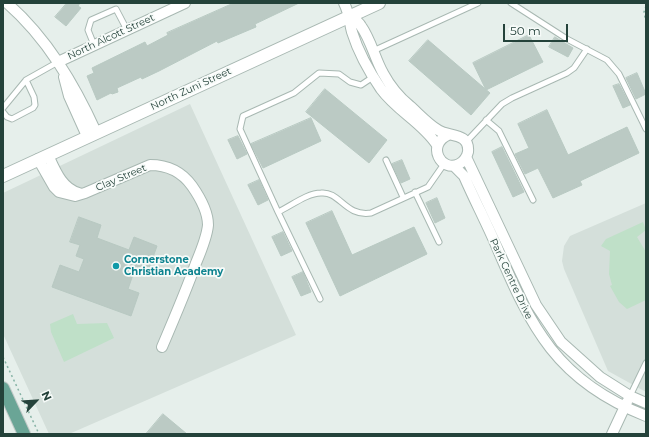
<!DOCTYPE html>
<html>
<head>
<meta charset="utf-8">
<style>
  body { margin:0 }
  #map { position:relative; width:649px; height:437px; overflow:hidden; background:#e6efeb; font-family:Montserrat,sans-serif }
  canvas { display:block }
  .frame { position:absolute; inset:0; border:4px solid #24423a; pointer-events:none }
  .north { position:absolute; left:16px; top:381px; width:40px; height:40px; -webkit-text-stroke:3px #f7fbf9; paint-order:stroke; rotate:65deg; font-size:11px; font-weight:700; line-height:16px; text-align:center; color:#24423a }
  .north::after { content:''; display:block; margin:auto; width:14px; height:18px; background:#24423a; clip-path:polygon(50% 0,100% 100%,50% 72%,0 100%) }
  .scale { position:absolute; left:503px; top:24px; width:65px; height:18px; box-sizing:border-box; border:2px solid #24423a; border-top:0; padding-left:5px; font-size:12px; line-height:14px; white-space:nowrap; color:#24423a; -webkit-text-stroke:3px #f7fbf9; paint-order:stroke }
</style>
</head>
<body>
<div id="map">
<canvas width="649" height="437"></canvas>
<div class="frame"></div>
<div class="north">N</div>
<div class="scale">50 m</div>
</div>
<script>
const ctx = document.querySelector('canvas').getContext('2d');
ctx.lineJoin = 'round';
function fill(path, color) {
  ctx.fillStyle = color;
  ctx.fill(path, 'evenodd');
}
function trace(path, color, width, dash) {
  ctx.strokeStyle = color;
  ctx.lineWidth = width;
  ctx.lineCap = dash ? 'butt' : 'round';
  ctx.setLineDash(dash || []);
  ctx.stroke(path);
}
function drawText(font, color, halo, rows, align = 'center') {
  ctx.font = font + ' Montserrat,sans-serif';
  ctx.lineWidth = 3.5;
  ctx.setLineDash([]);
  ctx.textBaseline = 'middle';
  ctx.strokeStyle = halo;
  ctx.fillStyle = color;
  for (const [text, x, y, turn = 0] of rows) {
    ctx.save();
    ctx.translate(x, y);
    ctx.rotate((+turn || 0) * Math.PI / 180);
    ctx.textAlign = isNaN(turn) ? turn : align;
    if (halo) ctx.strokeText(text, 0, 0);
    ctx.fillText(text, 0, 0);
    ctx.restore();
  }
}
fill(new Path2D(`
  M190,104L296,335L69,434H49L3,334V193Z
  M646,203V392L608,371L564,269L562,261L564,246L570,236Z`), '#d4dfda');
fill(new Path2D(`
  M643,222L646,230L637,237L646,252V300L627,309L619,302L610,286L612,285L609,274L610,251L601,246L606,239Z
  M73,314L77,324L107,323L114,338L64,362L51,332L50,324Z`), '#bfe0c8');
const building = new Path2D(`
  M67,3H80L78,6L81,8L66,26L55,17Z
  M234,3H299L255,24L256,27L218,43L217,41L159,71L142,79L141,77L117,88L118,92L112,94L111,93L97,100L87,76L94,73L92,68L145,42L147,46L168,35L167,33Z
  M529,35L543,62L486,90L473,63Z
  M555,37L573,48L568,57L549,47Z
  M428,40L490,93L471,115L409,61Z
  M637,73L646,94L636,99L626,78Z
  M619,84L630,105L623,108L613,86Z
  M325,89L387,140L369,163L306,112Z
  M547,110L568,155L627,127L639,153L580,181L582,185L553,198L538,168L525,174L515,154L529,148L518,124Z
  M311,118L321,141L263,168L251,144Z
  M238,136L247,154L237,159L228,140Z
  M502,147L524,192L513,197L492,152Z
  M402,160L410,179L401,183L392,164Z
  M259,180L268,200L258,205L248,185Z
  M437,198L445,218L435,223L426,203Z
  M332,211L352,255L414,227L427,254L340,296L306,223Z
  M79,217L101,225L97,238L129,250L134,237L157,246L148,271L136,266L128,289L139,293L131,316L52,287L60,265L79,272L84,259L76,256L80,245L70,242Z
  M283,232L292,251L281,256L272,237Z
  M303,272L311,292L301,296L292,277Z
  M163,414L187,434H146Z`);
fill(building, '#bbcac4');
trace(building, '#b8c9c2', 1);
const service = new Path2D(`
  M511,3L567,39L607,60L619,74L646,129
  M94,45L88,30L91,20L116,9L127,30
  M373,51L478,3
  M3,108L26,80L58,62
  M3,112L7,117L12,119L33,108L35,105L34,97L26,80
  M486,120L499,131L533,200
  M466,142L502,104L512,98L567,73L574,68L587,49
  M386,160L403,197
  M415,192L439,242
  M278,212L240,129L243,116L294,93L319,73L339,74L350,82L361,85L373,77
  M320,299L278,212C291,206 307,193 321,193C340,191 345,217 371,213L428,187L444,164
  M630,396L646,363`);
const minor = new Path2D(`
  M7,3C47,38 74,84 96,132
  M344,3C350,15 349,21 352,32C358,51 370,73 381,89C397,111 423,123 437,145
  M350,16C354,19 359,22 361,26C371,40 375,59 383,73C390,86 399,97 410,106C419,114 428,124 438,130C448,137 470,132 468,152C467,157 463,162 459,164C441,173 426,145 448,135
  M58,62L185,3
  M64,77L69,96L87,136
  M48,155C55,170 62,189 79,193
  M466,157L536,305L561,342L600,377L630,396L646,403
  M38,159L54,187L59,192L75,196L85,193L150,165C167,165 182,172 192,186C199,196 208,211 208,225C207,237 201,251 196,263C186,291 174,319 162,347
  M454,166L464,176C474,199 486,222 496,245C531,328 557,381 646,416
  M612,434L627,402`);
const tertiary = new Path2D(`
  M3,176L379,3`);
const primary = new Path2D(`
  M3,388L24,434`);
trace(service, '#a8b8b2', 7);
trace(minor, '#a8b8b2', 12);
trace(tertiary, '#a8b8b2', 14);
trace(primary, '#c2cac8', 14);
trace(new Path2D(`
  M646,6L644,12L646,22
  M3,357L39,434`), '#86b3a5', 1.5, [2, 3]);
trace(service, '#fff', 5);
trace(minor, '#fff', 10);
trace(tertiary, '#fff', 12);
trace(primary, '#6aa596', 12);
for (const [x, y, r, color] of [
  [116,266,4,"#0f9aa8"]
]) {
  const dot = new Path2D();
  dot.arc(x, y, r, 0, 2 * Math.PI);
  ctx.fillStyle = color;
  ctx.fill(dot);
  trace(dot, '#f7fbf9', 1.5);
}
drawText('10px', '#24423a', '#f7fbf9', [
  ["North Alcott Street",111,37,-25],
  ["North Zuni Street",191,89,-25],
  ["Clay Street",121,178,-23],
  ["Park Centre Drive",511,279,65]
]);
drawText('bold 10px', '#0d838f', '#f7fbf9', [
  ["Cornerstone",124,260],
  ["Christian Academy",124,272]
], 'left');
</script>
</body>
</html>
